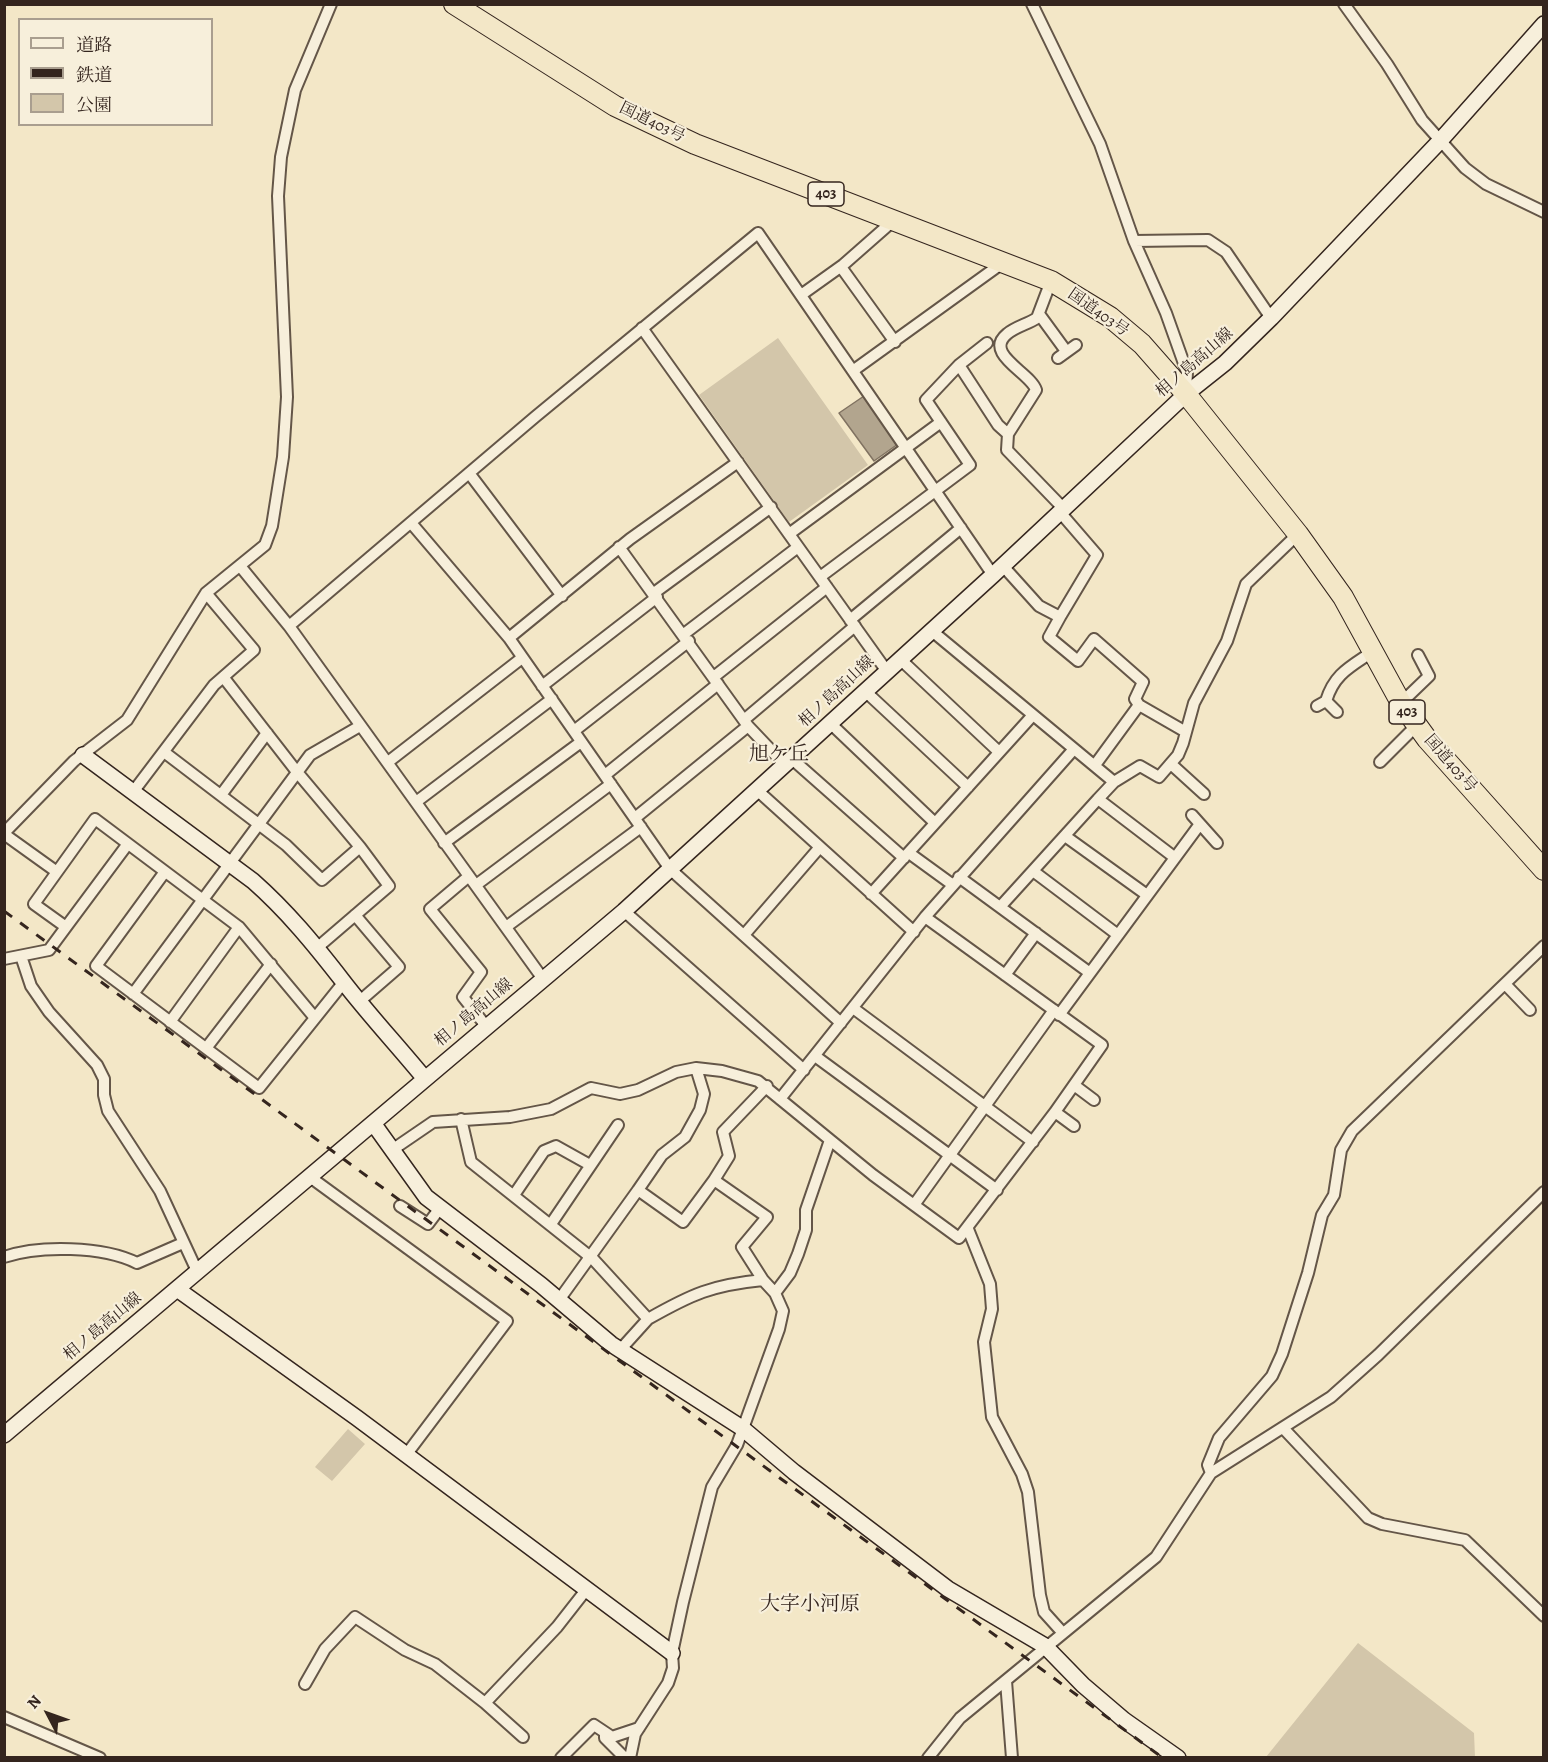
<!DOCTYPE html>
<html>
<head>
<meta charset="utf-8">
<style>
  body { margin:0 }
  #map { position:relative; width:1548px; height:1762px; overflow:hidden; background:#f3e7c7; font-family:Alegreya,"Noto Serif JP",serif }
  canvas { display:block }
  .frame { position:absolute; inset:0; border:6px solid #34251e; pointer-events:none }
  .legend { position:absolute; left:18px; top:18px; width:195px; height:108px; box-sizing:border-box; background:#f7efdb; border:2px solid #a99e8f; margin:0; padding:8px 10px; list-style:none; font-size:18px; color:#34251e }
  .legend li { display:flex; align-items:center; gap:12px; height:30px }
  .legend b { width:30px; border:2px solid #a99e8f }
  .north { position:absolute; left:18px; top:1684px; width:60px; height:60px; -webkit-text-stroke:4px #f7efdb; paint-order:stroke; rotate:311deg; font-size:16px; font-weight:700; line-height:24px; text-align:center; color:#34251e }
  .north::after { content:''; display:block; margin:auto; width:21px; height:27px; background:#34251e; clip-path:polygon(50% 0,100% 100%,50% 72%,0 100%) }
</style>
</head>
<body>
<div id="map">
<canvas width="1548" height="1762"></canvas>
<div class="frame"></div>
<ul class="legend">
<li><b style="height:8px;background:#f7efdb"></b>道路</li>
<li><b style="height:8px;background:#34251e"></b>鉄道</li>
<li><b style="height:16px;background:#d3c6aa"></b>公園</li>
</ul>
<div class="north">N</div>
</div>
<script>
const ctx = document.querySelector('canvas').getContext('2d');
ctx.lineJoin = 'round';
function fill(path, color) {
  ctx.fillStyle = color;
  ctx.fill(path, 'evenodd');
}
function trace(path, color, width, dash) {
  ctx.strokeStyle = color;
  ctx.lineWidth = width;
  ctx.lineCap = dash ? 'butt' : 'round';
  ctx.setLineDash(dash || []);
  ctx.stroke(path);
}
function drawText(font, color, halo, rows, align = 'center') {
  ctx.font = font + ' Alegreya,"Noto Serif JP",serif';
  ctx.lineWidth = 4.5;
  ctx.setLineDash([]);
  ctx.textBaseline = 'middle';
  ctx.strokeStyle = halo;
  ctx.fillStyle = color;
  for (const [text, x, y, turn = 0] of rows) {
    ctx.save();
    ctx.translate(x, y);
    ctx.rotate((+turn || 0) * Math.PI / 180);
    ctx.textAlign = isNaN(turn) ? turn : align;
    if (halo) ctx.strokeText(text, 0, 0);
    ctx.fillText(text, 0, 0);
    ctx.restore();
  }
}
fill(new Path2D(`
  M778,338L868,465L789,522L699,395Z
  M348,1429L365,1444L332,1481L315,1467Z
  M1358,1643L1474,1733L1475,1757H1266Z`), '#d3c6aa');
const water = new Path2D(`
  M864,396L898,444L874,461L839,413Z`);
fill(water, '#b2a58e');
trace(water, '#807261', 1.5);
const street = new Path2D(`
  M1032,4L1100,144L1134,241L1166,313L1187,372L1186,392
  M1344,4L1387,64L1422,120L1465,168L1486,184L1544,212
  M1134,241L1208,240L1226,252L1271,318
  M841,267L895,342
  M1051,281L1037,318C1028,324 1015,327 1007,334C983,354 1031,373 1036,390L1008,434L1007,450L1063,508
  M801,295L843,265L893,221
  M1039,314L1066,351
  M642,328L886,670
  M1058,358L1076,345
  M959,365L998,425L1008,434
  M854,370L1001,264
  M738,462L630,539L509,638L670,869L841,1023
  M469,473L562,596
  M1059,511L1097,555L1060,617
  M412,524L509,638
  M789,534L941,422
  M619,547L748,726L785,765
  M240,566L289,626L543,979
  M1003,566L1039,606L1060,617L1049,637L1078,661L1094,639L1143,682L1135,699L1139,705
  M820,577L970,465L926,400L959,365L987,343
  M654,593L771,507
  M850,620L961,528
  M289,626L535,417L758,233L993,575
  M932,631L1114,782L1098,799L1174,857
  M684,634L798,547
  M900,659L999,752
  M715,676L827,587
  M542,686L657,597
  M865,691L968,787
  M1326,701L1337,712
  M1401,703L1429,676L1418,655
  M1317,706L1326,701C1334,674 1350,667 1372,652
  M745,719L855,626
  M830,723L935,823
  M574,731L689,641
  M164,752L286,845L322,880L360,847L297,772L224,678
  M792,759L904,858
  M388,762L522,658
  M1380,762L1417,725
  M1171,764L1204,794
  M1095,765L1139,705L1186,732
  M605,775L718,684
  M1114,782L1140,766L1159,777L1178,755L1183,743L1194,703L1227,641L1246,584L1298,534
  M758,791L914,932
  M133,792L214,685L254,650L206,593
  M221,795L267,733
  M416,802L552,699
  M1192,815L1217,843
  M635,818L748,726
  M4,833L74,761L127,720L206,593L265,545L272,526L283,457L287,397L278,196L281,157L295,90L331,4
  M4,834L57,872
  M1065,836L1147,895
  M444,843L581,742
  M909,853L953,885
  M1033,871L1118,935
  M164,873L96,966L259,1088L344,982
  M469,876L430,909L481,972L463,997L486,1026
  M959,877L1090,973
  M476,885L611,784
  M871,894L1033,715
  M1000,907L1098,799
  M624,911L804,1070
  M355,915L399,967L361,1000
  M66,927L127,845
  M506,927L641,827
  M744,935L820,847
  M318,947L389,886L360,847
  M21,956L31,986L49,1012L97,1065L104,1079V1095L108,1111L160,1191L197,1271
  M4,959L49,950L66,927L34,904L95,819L239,927L315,1018
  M1005,975L1036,933
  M1505,984L1530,1010
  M133,994L310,755L360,726
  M853,1008L1033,1142
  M1059,1015L1200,824
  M170,1022L239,927
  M207,1047L271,964
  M815,1056L997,1190
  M696,1068L704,1094L700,1110L685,1137L662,1155L638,1190L683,1222L714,1180
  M1074,1085L1094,1100
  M780,1099L925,917L1074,749
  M1055,1112L1074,1126
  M461,1119L471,1162L593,1259L648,1319L620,1350
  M392,1150L433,1122L510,1117L551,1109L591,1088L620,1094L638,1090L676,1072L696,1068L722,1071L758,1081L873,1175L959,1238L1055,1112L1102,1045L925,917
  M310,1177L507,1321L406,1455
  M514,1195L544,1151L556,1146L590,1165
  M914,1205L1054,1010
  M400,1206L428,1224L440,1208
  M551,1224L618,1125
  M968,1229L990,1284L992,1309L984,1342L992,1417L1022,1474L1028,1492L1040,1595L1044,1612L1062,1632
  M4,1257C39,1245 103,1246 137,1263L183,1243
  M763,1280L742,1247L767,1217L714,1180L729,1156L723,1132L767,1086
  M559,1300L638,1190
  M648,1319C692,1294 712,1285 763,1280L775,1293
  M1284,1429L1368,1518L1382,1524L1465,1540L1544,1616
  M1211,1473L1208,1465L1219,1438L1272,1376L1282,1354L1308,1273L1322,1215L1334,1195L1341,1150L1352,1131L1544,946
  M1006,1681L1012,1758
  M305,1684L325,1649L355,1617L405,1650L435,1664L485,1703
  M4,1717L100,1758
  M605,1733V1738L625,1758
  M523,1737L485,1703L557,1627L586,1590
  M561,1758L594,1725L612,1737L639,1728
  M630,1758L635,1734L668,1683L673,1668L672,1653L683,1602L712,1487L737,1445L779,1329L783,1311L775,1293L790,1273L798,1254L806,1230V1210L830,1140
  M928,1758L960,1718L1156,1557L1211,1473L1331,1397L1378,1355L1544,1192`);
const secondary = new Path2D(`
  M83,755L253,881C287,911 314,944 342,980C368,1014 398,1046 425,1079
  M373,1123L426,1197L541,1285L611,1344L742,1428L794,1472L948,1589L1045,1646L1083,1685L1124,1720L1178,1758
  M177,1289L357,1418L672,1653
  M4,1435L624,911L993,575L1186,394L1225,363L1271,318L1439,142L1544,24`);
const highway = new Path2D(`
  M454,4L615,106L695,144L1051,281L1110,317L1142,344L1186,394L1298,534L1343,597L1401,703L1427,739L1544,870`);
trace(street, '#645648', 14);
trace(secondary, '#34251e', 18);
trace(highway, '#34251e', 22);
trace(street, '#f7efdb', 10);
trace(secondary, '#f7efdb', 15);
trace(highway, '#f3e7c7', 20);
trace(new Path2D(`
  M4,911L1163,1758`), '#34251e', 3, [10, 10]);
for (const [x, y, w] of [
  [826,194,36],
  [1407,712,36]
]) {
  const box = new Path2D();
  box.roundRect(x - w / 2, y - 12, w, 24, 4.5);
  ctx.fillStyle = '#f7efdb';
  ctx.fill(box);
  trace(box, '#34251e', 1.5);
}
drawText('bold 15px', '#34251e', null, [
  ["403",826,194],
  ["403",1407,712]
]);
drawText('16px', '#34251e', '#f7efdb', [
  ["国道403号",652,123,26],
  ["国道403号",1098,313,35],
  ["相ノ島高山線",1195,363,-41],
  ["相ノ島高山線",837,692,-43],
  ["国道403号",1450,764,49],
  ["相ノ島高山線",474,1013,-40],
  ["相ノ島高山線",103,1327,-40]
]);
drawText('20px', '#34251e', '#f7efdb', [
  ["旭ケ丘",779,755],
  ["大字小河原",810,1605]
]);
</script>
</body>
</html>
